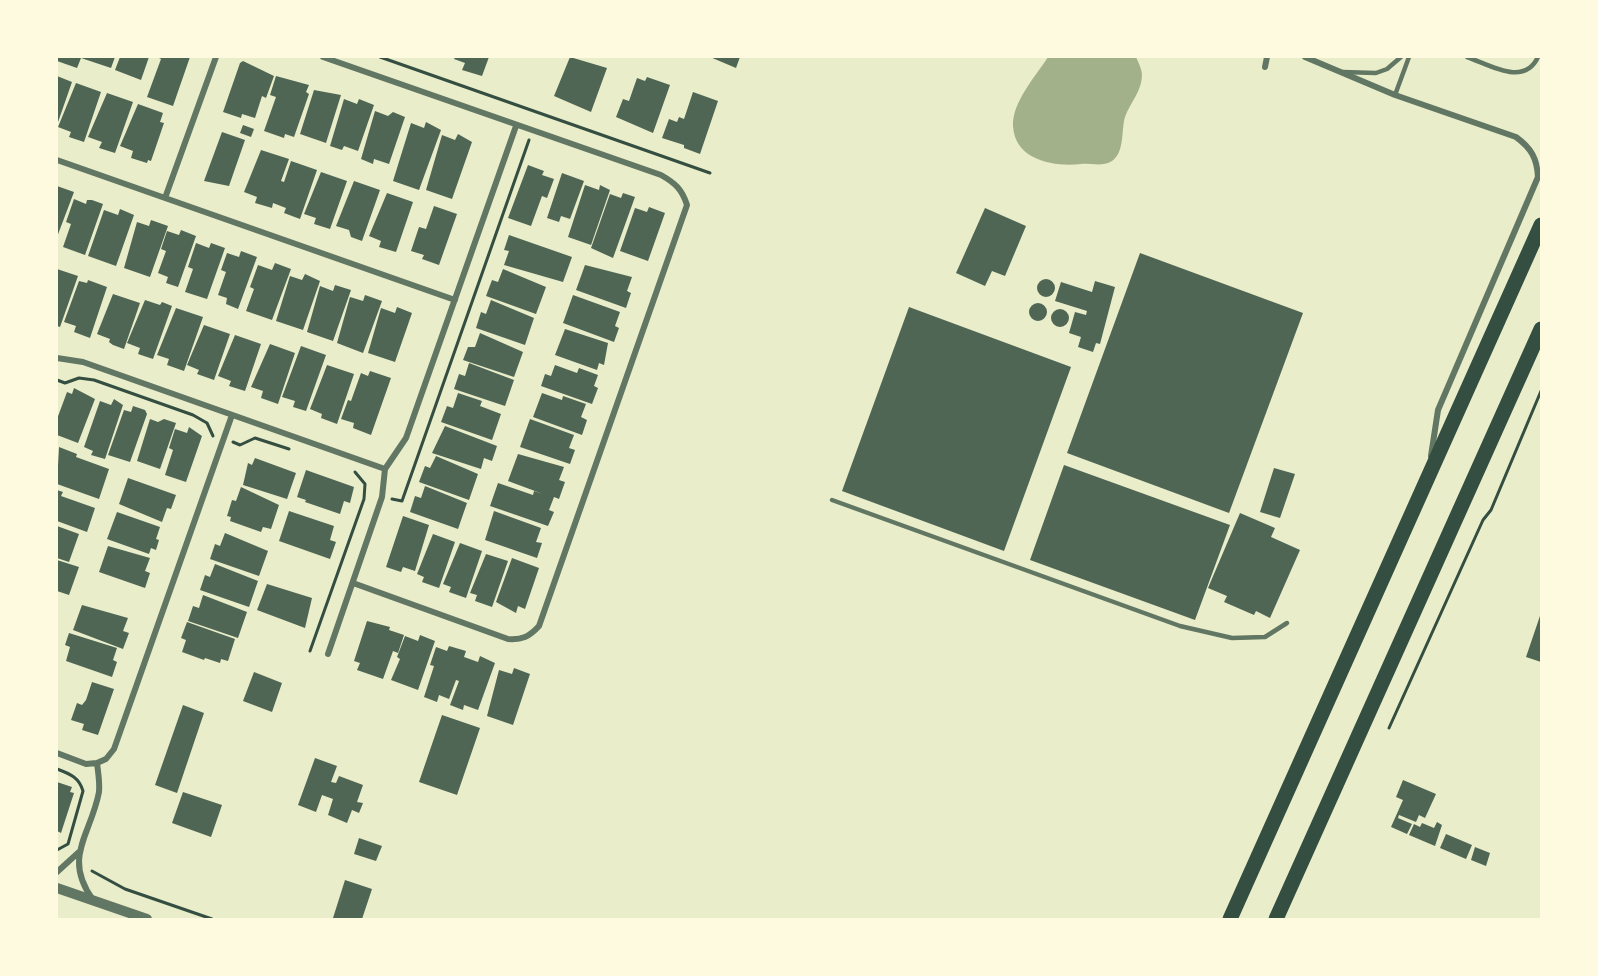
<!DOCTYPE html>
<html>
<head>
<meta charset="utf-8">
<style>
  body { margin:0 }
  #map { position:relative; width:1598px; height:976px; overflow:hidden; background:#e9edc9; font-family:Montserrat,sans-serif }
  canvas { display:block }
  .frame { position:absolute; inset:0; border:58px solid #fefae0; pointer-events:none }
</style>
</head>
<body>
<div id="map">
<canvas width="1598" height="976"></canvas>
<div class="frame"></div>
</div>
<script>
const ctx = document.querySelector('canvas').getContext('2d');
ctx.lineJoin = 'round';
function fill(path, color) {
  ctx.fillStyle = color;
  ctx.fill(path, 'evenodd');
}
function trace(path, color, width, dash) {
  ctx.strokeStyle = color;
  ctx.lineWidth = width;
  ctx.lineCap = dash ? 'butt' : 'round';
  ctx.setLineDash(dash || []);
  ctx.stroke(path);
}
fill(new Path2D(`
  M1048,57H1136C1138,62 1142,69 1142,75C1142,91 1130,103 1125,117C1121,130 1125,152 1112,161C1102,167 1092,163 1081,164C1055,167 1015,161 1013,126C1012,102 1036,76 1048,57Z`), '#a3b18a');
fill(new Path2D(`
  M57,57H115L111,68L81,58L77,68L57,61Z
  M120,57H149L141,80L115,70Z
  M157,57H190L173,106L147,97L161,59Z
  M455,57H489L482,76L462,70L465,63L454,59Z
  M570,57L607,68L591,112L554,96Z
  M710,57H740L736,68Z
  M243,61L274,76L266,98L262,96L255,118L242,114L241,118L223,112L240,63Z
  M57,76L72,82L57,125Z
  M276,76L309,85L306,92L309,94L294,137L285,134L284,138L264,131L276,97L270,95Z
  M647,77L670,85L653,133L616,117L623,99L629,101L637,78L645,81Z
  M76,83L101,92L84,142L69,137L71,132L58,127Z
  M314,90L341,95L326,143L300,134Z
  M693,92L718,101L700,154L684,148V145L662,138L669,119L677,122L679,117L684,119Z
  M107,93L133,102L115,153L99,148L102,142L88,137Z
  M344,99L357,104L359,99L374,105L358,151L344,146L342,150L330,146Z
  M138,104L163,113L160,122L164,123L151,161L148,160L147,163L131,158L133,151L120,146Z
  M375,111L388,116L393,112L405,117L389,164L374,159L373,164L361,159Z
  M426,122L441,130L419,190L393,181L411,123L424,128Z
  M243,125L254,129L251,137L240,133Z
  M222,132L245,140L229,186L204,181Z
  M458,134L472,142L452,199L426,190L442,135L455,140Z
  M261,150L289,159L281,181L284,182L291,161L317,170L300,219L284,213L286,208L273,203L272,208L255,203L257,197L244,192Z
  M528,165L544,171L542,175L554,179L547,198L542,196L531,226L508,218Z
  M321,172L347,181L330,229L314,224L316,218L304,214Z
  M562,173L584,181L570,219L561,216L559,222L547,218Z
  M354,181L380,190L362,241L351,237L349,230L336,226Z
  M585,185L599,190L600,185L610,190L591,245L568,237Z
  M57,186L74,192L57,237Z
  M387,193L413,202L396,252L379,247L381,241L369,236Z
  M623,193L635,197L613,258L591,248L610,194L621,198Z
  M74,199L86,204L87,200H92L103,204L85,255L63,247L71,224L66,222Z
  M434,206L457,214L439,265L422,259L424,255L411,251L419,227L426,229Z
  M649,207L665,213L648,261L620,251L635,208L647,212Z
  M985,208L1026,226L1005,276L992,271L985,286L956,273Z
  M120,209L134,215L116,266L88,256L104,210L118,215Z
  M151,220L168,226L150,277L124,268L137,222L149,226Z
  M181,230L196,236L178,287L166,283L168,277L158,273L166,251L161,249L167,231L179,235Z
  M509,235L572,257L563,282L504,265L509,251L504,250Z
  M196,243L209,248L211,243L225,248L207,299L185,292L193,269L188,267Z
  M241,251L257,257L238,309L226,304L227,298L218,295L226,272L221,270L227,253L239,257Z
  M1140,253L1303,313L1229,513L1067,453Z
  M275,263L291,269L272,320L246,311L254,289L250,287L258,265L272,270Z
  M585,265L632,277L627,291L631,293L626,308L576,290Z
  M57,269L78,276L60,327L57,326Z
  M503,269L546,287L536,314L486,296L492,280L498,282Z
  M305,274L320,281L303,330L276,321L290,276L302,280Z
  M1037 288a9 9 0 1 1 18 0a9 9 0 1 1-18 0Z
  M88,280L107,287L90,338L74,332L76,326L64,322L79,281L87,283Z
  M1095,281L1115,287L1100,344L1096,343L1093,352L1078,347L1081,337L1069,333L1075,312L1086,315L1087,311L1055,301L1061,282L1092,292Z
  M335,285L351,290L333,341L307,332L320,286L333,291Z
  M113,294L140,303L124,349L113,345L109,342L110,339L97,334Z
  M365,295L382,301L363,353L337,343L350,297L363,301Z
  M573,295L620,312L615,326L619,328L614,342L563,323Z
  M145,300L160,305L162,302L172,306L153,359L138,354L140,348L127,343Z
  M491,300L534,318L525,345L476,328L481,312L486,314Z
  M1029 312a9 9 0 1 1 18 0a9 9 0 1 1-18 0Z
  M397,307L412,313L395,362L368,353L381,308L395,313Z
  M909,307L1071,367L1004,551L842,491Z
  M176,308L203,317L184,371L167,365L169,359L157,355Z
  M1051 318a9 9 0 1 1 18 0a9 9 0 1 1-18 0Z
  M204,325L230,334L214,380L197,374L199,370L187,365Z
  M565,329L608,343L604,365L599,363L597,370L555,355Z
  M480,333L523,352L514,377L463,360L468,347H475Z
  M235,335L261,344L245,391L229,386L231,381L218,376Z
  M270,344L295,353L278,404L261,398L263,391L251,387Z
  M301,346L326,355L306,411L293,407L295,401L282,397Z
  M469,363L514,380L505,406L454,389L459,374L465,376Z
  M327,365L354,374L337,424L321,418L322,414L310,409Z
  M555,365L577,373L579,368L598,375L594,386L598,388L592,404L541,386L545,374L551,376Z
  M370,371L391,378L371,435L353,428L354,423L341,419L348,400L351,401L361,373L368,376Z
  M74,388L95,399L78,443L57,435V419L67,392L72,394Z
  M458,393L482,401L480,406L501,414L492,440L441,422L447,406L453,408Z
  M542,393L562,400L563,396L586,404L581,417L587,420L582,435L533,417Z
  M114,399L123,405L105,459L91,455L93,451L84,447L100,401L111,405Z
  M133,406L145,410L147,414L130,462L108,455L124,410L131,412Z
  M150,419L158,422L164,419L176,423L160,469L137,461Z
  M530,419L574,435L569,448L575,450L570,464L520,447Z
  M445,426L497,446L492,461L484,458L481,469L432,453Z
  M189,427L202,436L186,482L165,475L173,450L169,448L175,429L187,433Z
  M59,447L77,454L76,457L109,469L99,499L57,484Z
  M518,454L564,467L559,480L565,482L559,499L554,497L549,510L554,512L548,526L490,506L498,483L533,495L534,491L543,494L508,481Z
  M436,456L478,474L469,500L419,482L425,466L430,468Z
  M255,458L296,473L287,499L243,485L248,463L252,465Z
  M1064,465L1230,525L1195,620L1030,560Z
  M1274,468L1295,474L1280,518L1260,512Z
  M306,470L354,487L350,503L344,501L340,514L305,502L306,500L297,497Z
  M128,478L176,495L171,509L167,508L162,522L119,504Z
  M425,486L467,503L458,529L410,512L415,496L421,498Z
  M241,487L279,505L271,529L263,527L261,532L230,521L231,517L227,516L232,500L236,501Z
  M57,490L63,492L61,496L95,508L87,532L57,521Z
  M289,511L334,526L330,540L336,542L330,559L279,541Z
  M494,511L541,528L536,542L542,543L537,558L485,540Z
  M117,512L160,527L156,539L159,540L156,550L151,548L149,554L107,539Z
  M1240,513L1275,528L1271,537L1300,550L1270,618L1256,611L1254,615L1224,602L1227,596L1208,588Z
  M403,516L429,525L415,571L403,567L401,572L386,567Z
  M57,526L79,534L69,562L57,558Z
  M225,533L268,551L259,576L210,559L215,544L220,546Z
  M433,534L455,542L439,588L422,582L424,577L417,574Z
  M460,543L482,551L466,598L449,592L451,587L443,584Z
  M108,546L150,558L145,571L150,573L145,588L99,572Z
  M486,554L508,561L492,607L475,601L477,595L470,593Z
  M512,558L539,568L525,609L518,606L516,613L496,602Z
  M57,560L79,567L69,595L57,591Z
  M215,564L258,581L249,607L200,590L205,575L210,577Z
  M267,584L312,598L305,628L257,610Z
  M203,595L247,612L238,638L188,621L193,606L199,608Z
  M82,605L128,618L123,631L129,633L123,649L73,630Z
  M1541,613V662L1526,657Z
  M367,621L390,627L389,630L404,635L398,653L393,651L383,679L357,670L360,663L354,661Z
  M187,622L235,639L228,661L221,659L220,663L205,658L204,660L182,652L186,640L181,638Z
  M69,633L117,648L113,660L117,662L112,677L66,661L70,647L65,645Z
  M420,635L435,641L418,690L391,680L400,659L397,657L405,636L418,641Z
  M449,646L466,651L464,657L478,662L480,656L495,663L478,710L464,705L463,710L450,705L459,681L456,680L449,699L439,695L437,702L424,697L434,666L430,665L436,647L447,651Z
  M514,668L530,674L513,725L487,716L499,670L512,674Z
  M254,672L282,683L272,712L243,701Z
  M92,682L114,689L98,735L82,730L84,724L71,720L77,703L82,705L86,700Z
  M183,705L204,713L177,793L155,785Z
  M442,715L480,728L457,795L419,782Z
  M315,758L337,766L331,782L336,783L339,776L363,785L357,802L363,803L359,813L352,810L347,823L328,815L333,799L322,795L316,812L298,805Z
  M1403,780L1436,794L1425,818L1419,815L1416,822L1399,815L1398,818L1412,824L1407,834L1391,827L1403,800L1396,797Z
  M57,782L72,787L70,792L74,793L61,833L57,831Z
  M183,792L222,805L211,837L172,823Z
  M1437,822L1442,825L1435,846L1409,835L1414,824L1420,827L1422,823L1434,828Z
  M1446,834L1472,845L1466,859L1440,848Z
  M359,838L382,846L376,861L354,854Z
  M1475,847L1490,853L1486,866L1471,860Z
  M345,880L372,889L362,919L333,918Z`), '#4f6655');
trace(new Path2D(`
  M380,57L710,173
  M57,380L65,383L79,378L94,380L193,415L207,423L213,436
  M233,442L240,445L255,438L289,449
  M392,499L402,501L529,140
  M310,651L364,499L365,484L355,472
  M1389,728L1483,520L1491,510L1541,391
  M57,769C70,774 79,777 83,791L68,844L57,850
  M92,871L125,889L212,919`), '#344e41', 3);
trace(new Path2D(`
  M1467,57C1490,65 1524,87 1538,57
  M1342,72L1376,73L1387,69L1401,57
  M1395,95L1409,57
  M832,500L1180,626L1232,638L1265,637L1287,623`), '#617663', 4.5);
trace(new Path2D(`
  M323,57L661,175C675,183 682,189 687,205L539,626C529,637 522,640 508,639L353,583
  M1305,57L1395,95L1516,137C1531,148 1537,158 1538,177L1438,410L1431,456
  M1265,67L1267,57
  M57,160L455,300
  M165,198L216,57
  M57,358L83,362L385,469
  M328,654L382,497L385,469L406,438L516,126
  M57,753L86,764L97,763
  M57,872L79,852
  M93,900C62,857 91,835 99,792C100,782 98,772 97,763L106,759L114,749L232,415`), '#617663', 6);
trace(new Path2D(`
  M57,888L147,919`), '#617663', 10);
trace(new Path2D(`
  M1230,919L1541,225
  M1276,919L1541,329`), '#344e41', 15);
</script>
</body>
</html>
